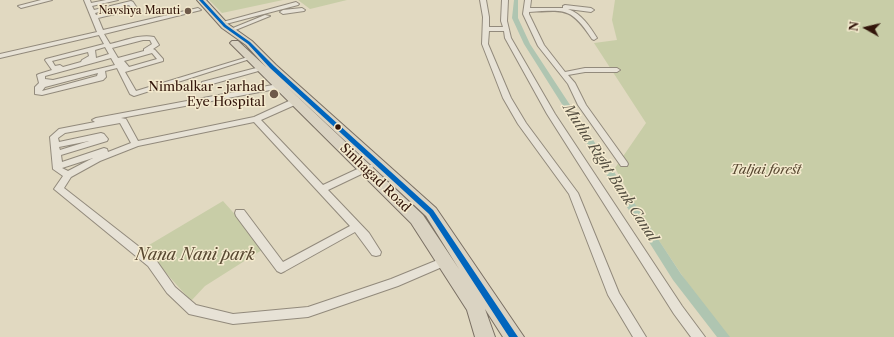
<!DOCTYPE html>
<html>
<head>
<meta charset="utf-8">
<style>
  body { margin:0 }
  #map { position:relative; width:894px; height:337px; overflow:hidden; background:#e1d9c1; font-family:"Libre Caslon Text",serif }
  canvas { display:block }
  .north { position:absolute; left:846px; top:8px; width:40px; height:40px; -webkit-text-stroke:3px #f4eace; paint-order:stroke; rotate:278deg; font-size:11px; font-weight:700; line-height:16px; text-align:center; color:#32150a }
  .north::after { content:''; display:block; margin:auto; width:14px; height:18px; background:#32150a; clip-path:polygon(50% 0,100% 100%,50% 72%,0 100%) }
</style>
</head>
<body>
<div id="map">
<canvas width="894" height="337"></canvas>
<div class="north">N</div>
</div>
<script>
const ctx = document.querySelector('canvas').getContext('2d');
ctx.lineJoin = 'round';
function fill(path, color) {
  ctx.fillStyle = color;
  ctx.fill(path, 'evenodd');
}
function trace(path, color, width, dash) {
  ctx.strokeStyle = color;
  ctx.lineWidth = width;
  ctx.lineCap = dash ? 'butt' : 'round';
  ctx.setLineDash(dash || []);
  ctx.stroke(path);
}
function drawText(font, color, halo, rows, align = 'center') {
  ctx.font = font + ' "Libre Caslon Text",serif';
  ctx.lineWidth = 3;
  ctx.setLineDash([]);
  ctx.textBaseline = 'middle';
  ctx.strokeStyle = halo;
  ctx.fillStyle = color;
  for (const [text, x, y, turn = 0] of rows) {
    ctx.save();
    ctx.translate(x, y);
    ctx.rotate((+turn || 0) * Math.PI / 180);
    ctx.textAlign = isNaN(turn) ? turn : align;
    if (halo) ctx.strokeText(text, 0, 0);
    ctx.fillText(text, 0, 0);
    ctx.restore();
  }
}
fill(new Path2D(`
  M209,0H283L222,13Z
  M298,0H347L310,9Z
  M615,0H894V337H723L636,206L615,168L646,123L594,43L617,40L612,20Z
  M223,201L265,248L205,286L191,301L144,248Z`), '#c8cda7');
fill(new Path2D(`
  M514,0H518V18L530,44L681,274L730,337H717L673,280L524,44L512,18Z`), '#afc5b1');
const minor = new Path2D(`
  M41,0H52L21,8L18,6Z
  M84,0H90L91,3L106,0H118L92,6L94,10L131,1L133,2L137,8L136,9L98,18L103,30L198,8L201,10L104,34L110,44C124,41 140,34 154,37L159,45L153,49L155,50L163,59V61L125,72L136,91L248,57H252L253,58L134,96L130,94L117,68L105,71L106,77L103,80L42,95L35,94V87L39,83L37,75L39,74L52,70L45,60L46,59L104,44L99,35L0,58V54L97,32ZM129,5L131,7L96,15L95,13ZM143,40H150L152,44L144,49V51L118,58L112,48ZM105,47L109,54L96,58L95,50ZM88,52L89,56L82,60L81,62L63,67L60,65L55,66L52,61ZM152,53L157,59L129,67L124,61ZM111,58L115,65L53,80L45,79V76ZM98,73L97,76L42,91L45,87Z
  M480,0H486L489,17V27H503L501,21L502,0H508L507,21L511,38L555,114L682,306L705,337H691L674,314L547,114L505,38L504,31H489L488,44L511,98L526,123L578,193L619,293L646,337H633L608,295L569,194L518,124L503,98L482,44L483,17Z
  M525,0H531L530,8H563V6L565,5L591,8L594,10L591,12L568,9C582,14 590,27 597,38L594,40L592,39C571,7 565,10 529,12V14L544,45L565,72L585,68H617L620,70L617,72H585L568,75L575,83L586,105L627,162L628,164L627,166H621L578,105L568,84L538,46L523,14Z
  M296,2L299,4L298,5L222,25L219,23Z
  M302,8L305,10L304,11L283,14L280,12L283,10Z
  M265,15L270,16L233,31L228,30Z
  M260,67L262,68V70L205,86L201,84L202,82Z
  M278,84L282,86L281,88L121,118L126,119L138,141L254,117L291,100H297V104L261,120L323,185L366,165H372L373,167L372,169L328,190L369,233L381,252L380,255L376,256L372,255L355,232L285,271L281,273L277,271L236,216L235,213L236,210H244L283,262L350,226L254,122L138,146L100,161L71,177L64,188L156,260L175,287L196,305L233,314L308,307L391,279L445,257L449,258L450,261L449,264L398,286L308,317L233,324L189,314L167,293L148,266L54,189L63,176L53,169L50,137L59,129L95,122L92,120L96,118ZM120,123L131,143L108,152L107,149L104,148L62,162L61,155L107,141L108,139L104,134L101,133L59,142L58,138L65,133ZM89,141L60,150L59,147ZM93,158L68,171L62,168Z`);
const primary = new Path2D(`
  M197,0H206L228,24L252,41L276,65L436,208L524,337H503L485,309L495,337H475L467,310L411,223L232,45L230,43L232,41H238L266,67L246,45L222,28ZM285,85L426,216L459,269L423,215Z`);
trace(minor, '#928a7c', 2);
trace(primary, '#7a7064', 2);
fill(minor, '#e7e2d6');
fill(primary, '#dad3c2');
fill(new Path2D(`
  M199,0H203L226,25L250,42L274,66L433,210L518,337H509L429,214L270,68L248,44L224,27Z`), '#0065bd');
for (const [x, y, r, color] of [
  [188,11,4,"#6f5a4a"],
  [274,94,5,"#6f5a4a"],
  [338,127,3.5,"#32150a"]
]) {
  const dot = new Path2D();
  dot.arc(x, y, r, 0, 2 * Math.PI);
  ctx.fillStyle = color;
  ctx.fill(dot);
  trace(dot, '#f4eace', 1.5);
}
drawText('11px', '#32150a', '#f4eace', [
  ["Navshya Maruti",180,11]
], 'right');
drawText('13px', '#32150a', '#f4eace', [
  ["Nimbalkar - jarhad",265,87],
  ["Eye Hospital",265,102]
], 'right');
drawText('italic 13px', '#594932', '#f4eace', [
  ["Taljai forest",766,170]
]);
drawText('13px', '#32150a', '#f4eace', [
  ["Sinhagad Road",375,178,44]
]);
drawText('italic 14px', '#565042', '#f4eace', [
  ["Mutha Right Bank Canal",610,173,57]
]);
drawText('italic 16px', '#594932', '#f4eace', [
  ["Nana Nani park",195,255]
]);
</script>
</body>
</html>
